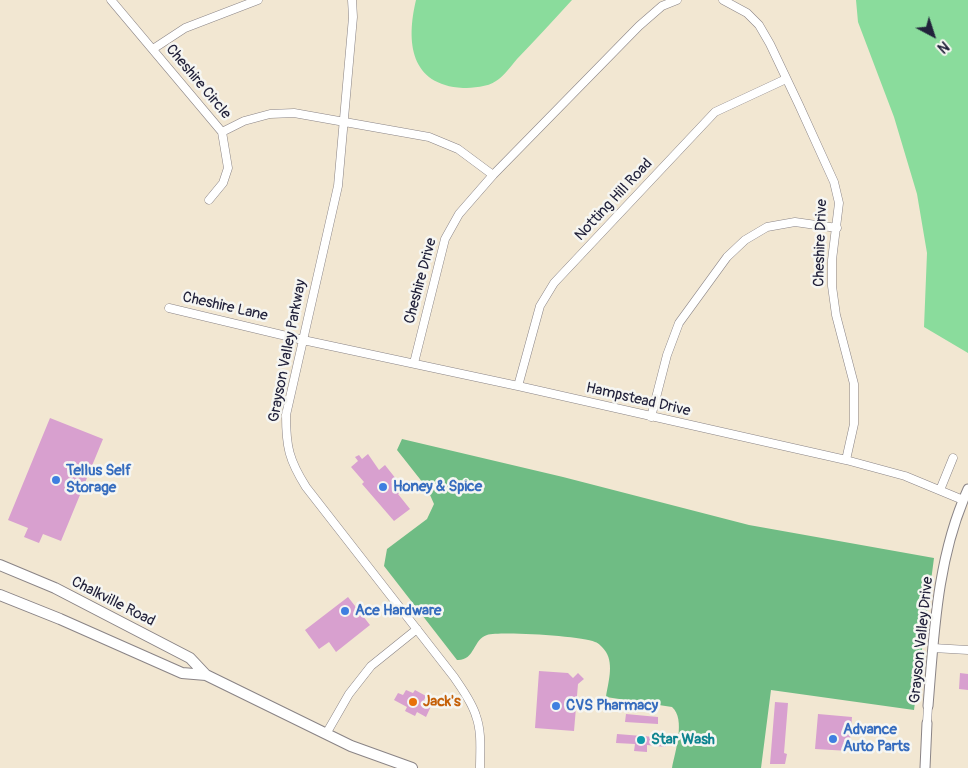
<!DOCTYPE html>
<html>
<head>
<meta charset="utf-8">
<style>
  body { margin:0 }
  #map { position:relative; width:968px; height:768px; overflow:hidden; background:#f2e7d2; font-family:Pangolin,sans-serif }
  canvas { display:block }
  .north { position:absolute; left:908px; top:10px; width:50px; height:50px; -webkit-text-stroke:4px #f6f6f2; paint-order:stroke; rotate:140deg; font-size:14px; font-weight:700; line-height:20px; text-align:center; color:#22223b }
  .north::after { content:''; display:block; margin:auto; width:18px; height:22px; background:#22223b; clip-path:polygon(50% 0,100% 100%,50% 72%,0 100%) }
</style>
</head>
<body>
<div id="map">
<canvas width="968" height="768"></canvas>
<div class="north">N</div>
</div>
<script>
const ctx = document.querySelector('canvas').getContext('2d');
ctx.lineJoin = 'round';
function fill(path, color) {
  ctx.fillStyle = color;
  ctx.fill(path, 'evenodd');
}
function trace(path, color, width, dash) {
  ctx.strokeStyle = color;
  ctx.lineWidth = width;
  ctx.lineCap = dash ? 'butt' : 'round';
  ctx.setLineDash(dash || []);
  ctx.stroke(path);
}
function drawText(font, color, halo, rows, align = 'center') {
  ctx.font = font + ' Pangolin,sans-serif';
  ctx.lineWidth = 5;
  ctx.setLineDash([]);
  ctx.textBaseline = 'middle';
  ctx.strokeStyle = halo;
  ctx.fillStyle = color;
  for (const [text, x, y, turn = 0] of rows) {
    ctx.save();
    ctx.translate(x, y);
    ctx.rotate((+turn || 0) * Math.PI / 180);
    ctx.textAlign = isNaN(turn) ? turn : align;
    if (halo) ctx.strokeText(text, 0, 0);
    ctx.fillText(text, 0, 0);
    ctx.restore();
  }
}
fill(new Path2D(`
  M416,0H572C554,20 536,39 517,59C511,66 504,76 496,81C488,87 472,88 463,88C410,85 406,42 416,0Z
  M856,0H968V353L924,327L927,253L917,194L894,117L858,22Z`), '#8adc9c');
fill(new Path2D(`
  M402,439L563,477L749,525L934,558L914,710L771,690L761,768H672C675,752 686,719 672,707L606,697C608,683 614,665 606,652C604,649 599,643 595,642C582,636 501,631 487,635C473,639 475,661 457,660L384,566L387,549L427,519L434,504L427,488L397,450Z`), '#6fbc84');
fill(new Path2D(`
  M50,418L103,439L61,541L43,534L39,543L24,537L28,528L8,520Z
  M368,454L379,470L385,465L404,489L398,494L410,509L394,521L362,484L364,482L351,467L358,461L355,457L359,455L362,459Z
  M348,597L370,625L336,652L329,642L319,649L305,630Z
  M539,671L568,673L573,678L578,673L584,679L578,684L574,731L535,728Z
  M960,673L968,674V690L959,689Z
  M406,690L413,693L415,690L426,696L424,700L432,704L426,717L417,712L415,716L405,711L407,707L394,700L398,693L403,695Z
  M775,702L788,703L784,753L787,754L785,764H770Z
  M626,714L658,717V724L625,722Z
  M818,714L852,717L849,751L815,749Z
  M617,734L667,738L666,747L647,745V752L634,751L635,744L616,743Z`), '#d8a0cf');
const minor = new Path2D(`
  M111,0L222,132L228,168L223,183L209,200
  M352,0L353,17L338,186L286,415C286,447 289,460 306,487L454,677C462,689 472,702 476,716C482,732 480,751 480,768
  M723,0L747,13L759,25L770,44L799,105L834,182L839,203L832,260V286L836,315L854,384V424L846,460
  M153,49L185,28L258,0
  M222,132L244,121L270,114L294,113L429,137L458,149L493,175
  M169,308L303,340L518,386L846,460L905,476L963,500
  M414,363L445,239L459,214L493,175L639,26L662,6L677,0
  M518,386L540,306L554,283L715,112L786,79
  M651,417L667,355L679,323L727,257L745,240L767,227L795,222L837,228
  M940,490L953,458
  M933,648L968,650
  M927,723L928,706
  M326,734L349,694L371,666L417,629`);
const tertiary = new Path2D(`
  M928,706C934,633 937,557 968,489
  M925,768L927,723`);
const secondary = new Path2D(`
  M0,565L55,588L190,658L206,675
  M0,595L60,619L182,673L206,675L351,746L412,768`);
trace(minor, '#8a8486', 9);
trace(tertiary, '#8a8486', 11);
trace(secondary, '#8a8486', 12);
trace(minor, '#fff', 8);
trace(tertiary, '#fff', 9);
trace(secondary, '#fff', 10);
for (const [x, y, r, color] of [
  [56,480,5,"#3f7fe0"],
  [383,487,5,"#3f7fe0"],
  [345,611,5,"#3f7fe0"],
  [413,702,5,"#e8710a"],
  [556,706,5,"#3f7fe0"],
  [833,739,5,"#3f7fe0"],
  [641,740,5,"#0f9aa8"]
]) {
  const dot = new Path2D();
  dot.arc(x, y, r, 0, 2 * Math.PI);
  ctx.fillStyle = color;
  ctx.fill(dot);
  trace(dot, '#f6f6f2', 2);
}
drawText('15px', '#22223b', '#f6f6f2', [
  ["Cheshire Circle",198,82,50],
  ["Notting Hill Road",614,200,-47],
  ["Cheshire Drive",821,243,-88],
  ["Cheshire Drive",421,281,-75],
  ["Cheshire Lane",225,307,13],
  ["Grayson Valley Parkway",288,351,-79],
  ["Hampstead Drive",638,400,13],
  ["Chalkville Road",113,602,27],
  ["Grayson Valley Drive",922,640,-84]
]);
drawText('bold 15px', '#366cbe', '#f6f6f2', [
  ["Tellus Self",66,471],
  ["Storage",66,488],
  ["Honey & Spice",393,487],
  ["Ace Hardware",355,611],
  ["CVS Pharmacy",566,706],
  ["Advance",843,730],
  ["Auto Parts",843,747]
], 'left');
drawText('bold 15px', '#c56008', '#f6f6f2', [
  ["Jack's",423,702]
], 'left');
drawText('bold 15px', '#0d838f', '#f6f6f2', [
  ["Star Wash",651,740]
], 'left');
</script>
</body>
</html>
